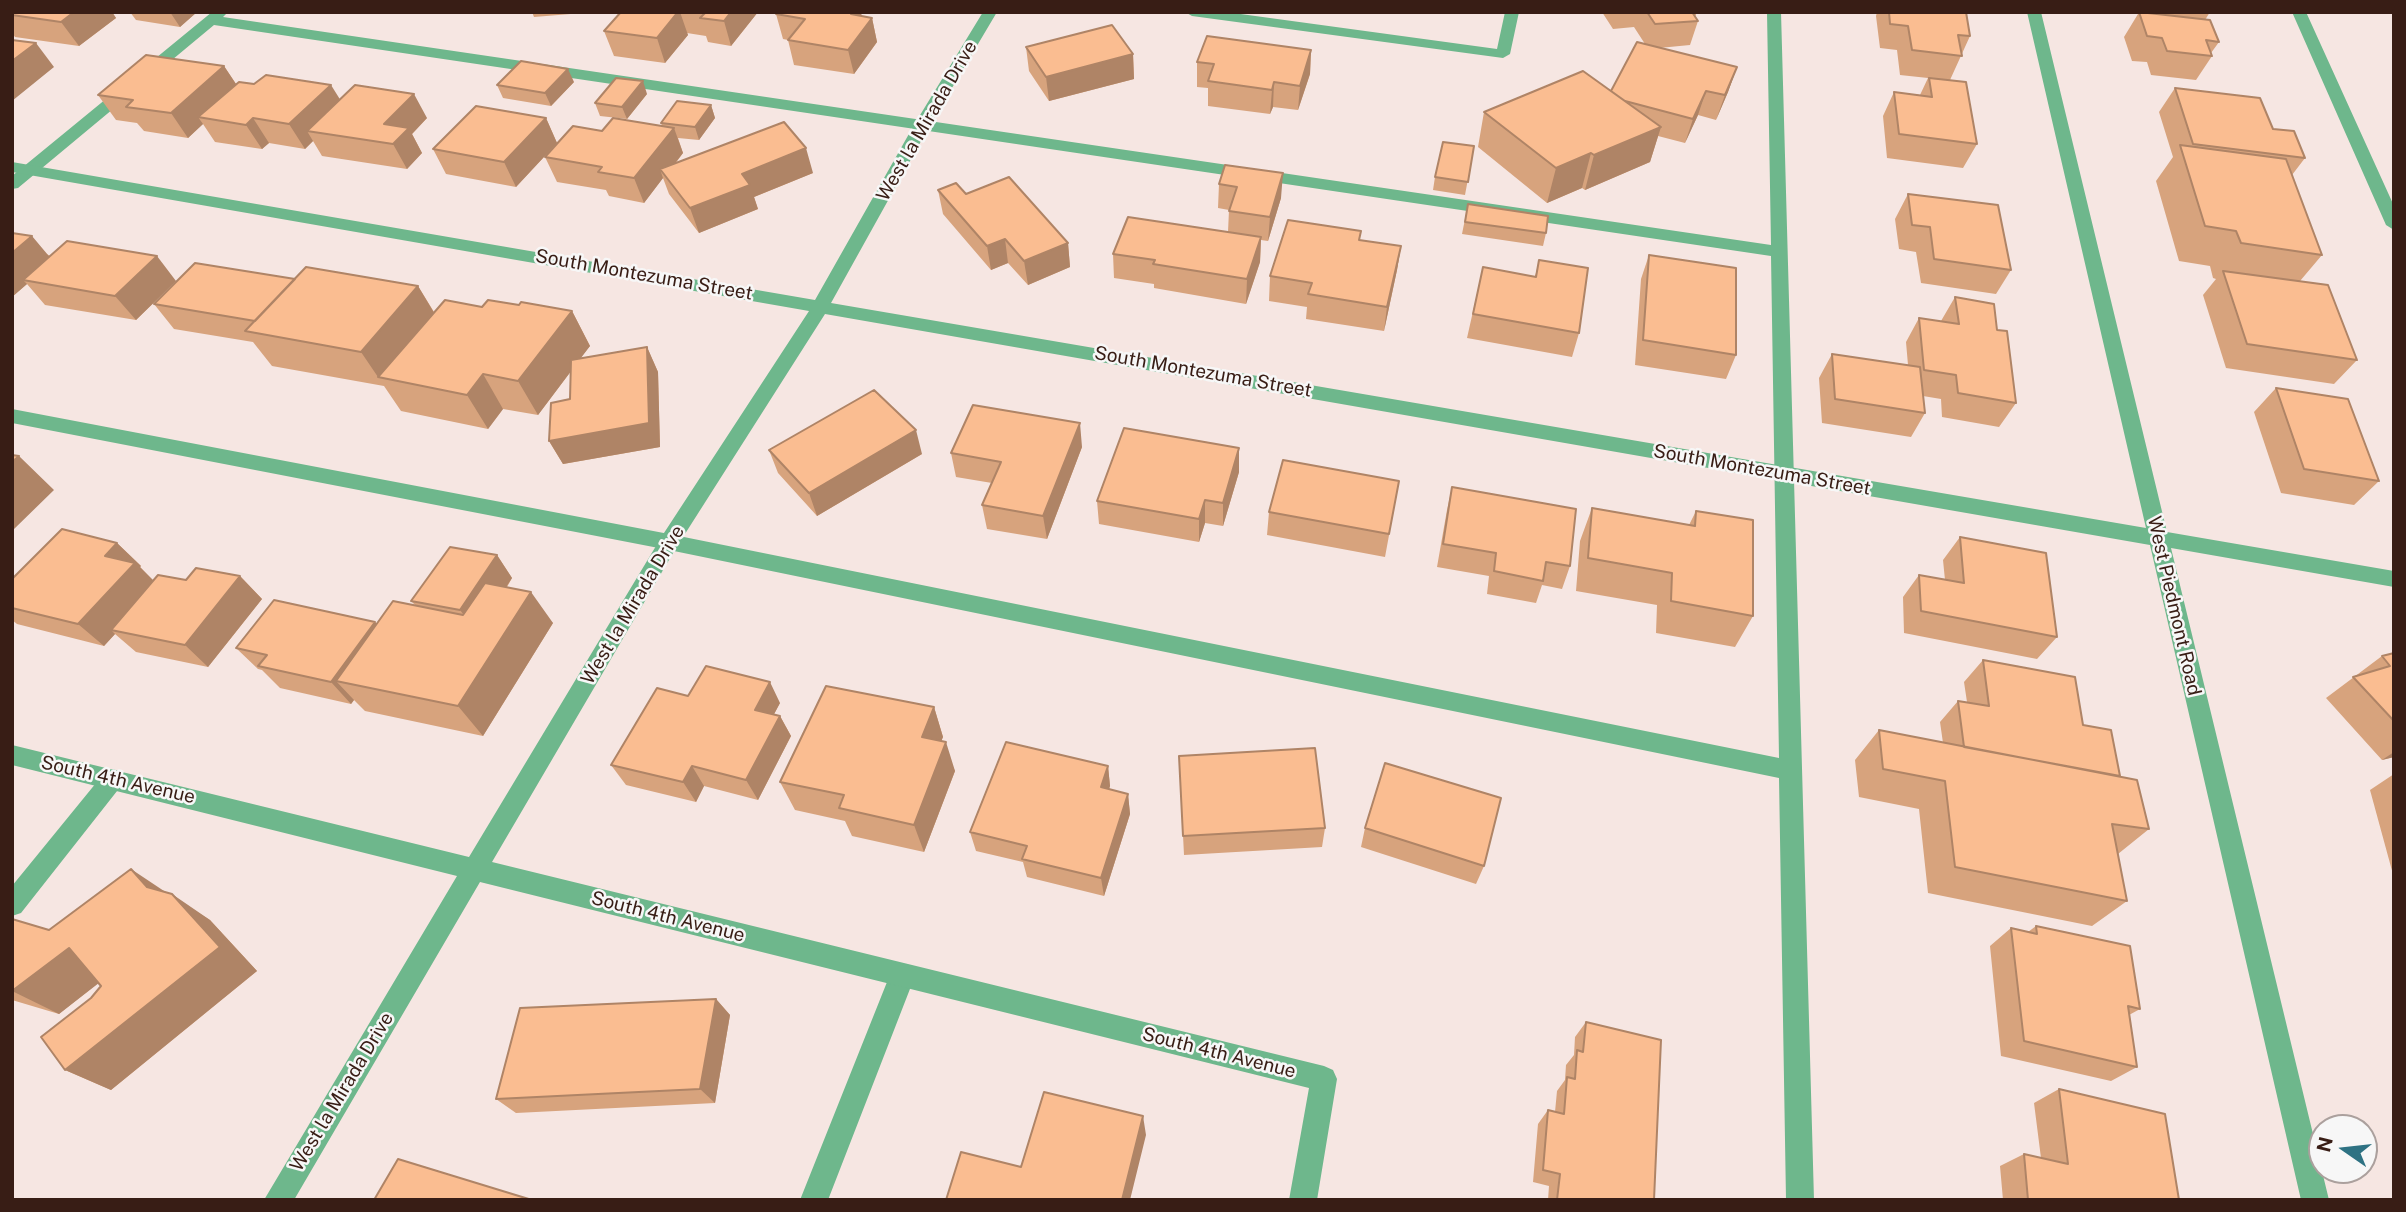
<!DOCTYPE html>
<html>
<head>
<meta charset="utf-8">
<style>
  body { margin:0 }
  #map { position:relative; width:2406px; height:1212px; overflow:hidden; background:#f6e6e2; font-family:"Public Sans",sans-serif }
  canvas { display:block }
  .frame { position:absolute; inset:0; border:14px solid #381d15; pointer-events:none }
  .north { position:absolute; left:2308px; top:1114px; width:70px; height:70px; box-sizing:border-box; background:#f7f7f7; border:2px solid #aba09d; border-radius:50%; rotate:284deg; font-size:19px; font-weight:700; line-height:28px; text-align:center; color:#381d15 }
  .north::after { content:''; display:block; margin:auto; width:24px; height:32px; background:#2e7283; clip-path:polygon(50% 0,100% 100%,50% 72%,0 100%) }
</style>
</head>
<body>
<div id="map">
<canvas width="2406" height="1212"></canvas>
<div class="frame"></div>
<div class="north">N</div>
</div>
<script>
const ctx = document.querySelector('canvas').getContext('2d');
ctx.lineJoin = 'round';
function fill(path, color) {
  ctx.fillStyle = color;
  ctx.fill(path, 'evenodd');
}
function trace(path, color, width, dash) {
  ctx.strokeStyle = color;
  ctx.lineWidth = width;
  ctx.lineCap = dash ? 'butt' : 'round';
  ctx.setLineDash(dash || []);
  ctx.stroke(path);
}
function drawText(font, color, halo, rows, align = 'center') {
  ctx.font = font + ' "Public Sans",sans-serif';
  ctx.lineWidth = 5;
  ctx.setLineDash([]);
  ctx.textBaseline = 'middle';
  ctx.strokeStyle = halo;
  ctx.fillStyle = color;
  for (const [text, x, y, turn = 0] of rows) {
    ctx.save();
    ctx.translate(x, y);
    ctx.rotate((+turn || 0) * Math.PI / 180);
    ctx.textAlign = isNaN(turn) ? turn : align;
    if (halo) ctx.strokeText(text, 0, 0);
    ctx.fillText(text, 0, 0);
    ctx.restore();
  }
}
fill(new Path2D(`
  M212,12H228L223,17L1771,245L1767,12H1781L1814,1200H1786L1779,778L669,550L12,423V409L669,534L1779,758L1771,256L214,25L18,188L12,189V176Z
  M2292,12H2306L2394,206V230L2386,225Z
  M113,769L121,772L124,779L121,786L21,913L12,916V886L105,772Z
  M902,964L911,967L915,976L828,1200H800L893,967Z`), '#6eb78c');
fill(new Path2D(`
  M983,12H997L930,125L831,303L2146,528L2027,12H2041L2167,532L2394,571V587L2171,548L2329,1200H2301L2150,545L825,314L676,548L492,862L1324,1066L1333,1070L1337,1079L1317,1200H1289L1309,1088L480,882L294,1200H264L457,876L12,765V745L469,857L662,536L809,311L12,172V162L815,300L914,125Z
  M1185,12H1226L1497,49L1505,12H1519L1510,54L1503,58L1192,16Z`), '#6eb78c');
fill(new Path2D(`
  M12,12H112L116,18L79,46L15,37L12,33Z
  M130,12H197L180,27L136,20Z
  M532,12H595L534,17Z
  M621,12H758L731,46L708,42L706,36L687,33L688,35L665,63L614,56L604,31Z
  M1602,12H1697L1695,17L1698,21L1690,45L1659,48L1737,67L1728,92L1716,120L1698,115L1685,143L1658,136L1650,162L1585,190L1582,188L1547,203L1478,147L1484,112L1611,91L1645,44L1634,27L1613,29Z
  M1877,12H1966L1970,36L1950,80L1977,144L1963,168L1887,158L1883,116L1894,92L1920,95L1928,78L1900,75L1897,50L1880,48L1876,16Z
  M2122,12H2210L2205,20L2219,42L2211,53L2212,56L2196,80L2151,75L2147,62L2132,61L2124,37L2138,14Z
  M776,14L861,16L872,18L877,42L854,74L794,65L788,40L783,39Z
  M1026,47L1133,54L1134,79L1049,101L1029,71Z
  M1311,50L1310,74L1298,110L1273,107L1270,114L1208,106V88L1197,87V62Z
  M224,66L236,84L340,99L427,118L412,134L422,153L407,169L322,156L313,141L305,149L269,143L262,149L215,142L203,124L188,138L144,131L137,123L116,120L98,95Z
  M574,82L551,106L503,98L497,85Z
  M2175,88L2273,129L2305,158L2292,175L2322,255L2300,281L2357,360L2334,384L2226,368L2203,295L2216,279L2213,278L2210,266L2179,261L2156,181L2173,157L2159,112Z
  M647,94L627,119L600,116L595,103Z
  M711,105L715,118L699,140L678,138L683,153L675,164L813,173L754,197L758,209L699,233L669,194L663,178L644,203L609,196L606,190L557,182L545,157L602,131L662,126L661,123Z
  M546,118L557,143L516,187L446,174L433,149Z
  M1474,146L1465,195L1433,190L1435,177Z
  M1225,165L1281,198L1268,241L1261,240L1260,262L1246,304L1154,288V284L1114,278L1113,254L1228,232L1229,210L1218,208L1219,184Z
  M938,190L966,194L1068,243L1070,267L1028,285L1008,263L991,270L943,214Z
  M1908,194L2011,270L1996,294L1921,283L1916,252L1899,249L1895,219Z
  M1468,204L1546,233L1543,246L1462,234Z
  M12,233L50,256L176,281L136,320L45,305L27,284L12,297Z
  M1401,246L1397,270L1384,331L1306,319L1307,307L1269,301L1270,276Z
  M1649,255L1736,355L1726,379L1635,365L1641,279Z
  M1539,260L1579,333L1572,357L1467,338L1483,267L1535,277Z
  M295,279L418,286L434,312L482,307L519,305L572,311L590,346L580,358L647,347L658,372L660,447L563,464L549,441L570,399L571,371L538,415L503,409L488,429L401,411L384,386L272,366L253,342L174,329L154,304Z
  M1955,297L1997,330L2016,403L1999,427L1942,417L1941,399L1923,396L1925,413L1911,437L1822,423L1819,378L1832,354L1908,365L1906,342L1919,318L1941,321Z
  M2276,388L2379,481L2354,505L2281,493L2254,412Z
  M1082,447L1047,539L987,529L982,505L992,483L956,477L951,453Z
  M1239,448V472L1223,526L1205,523L1199,542L1099,524L1097,501Z
  M769,450L922,454L817,516L778,473Z
  M1399,481L1385,557L1267,535L1269,512Z
  M1452,487L1570,566L1562,589L1542,585L1536,603L1487,594L1489,576L1437,567L1447,510Z
  M1592,508L1689,525L1696,511L1753,616L1735,647L1656,633L1657,605L1576,591L1580,541Z
  M1960,537L2057,637L2037,659L1904,633L1903,597L1919,575L1945,580L1943,560Z
  M117,543L141,566L140,567L153,581L186,580L240,576L262,599L208,667L136,652L115,634L104,646L17,624L12,620V579Z
  M497,555L512,578L507,587L553,623L483,736L365,711L354,700L351,704L280,688L262,670L258,669L236,648L376,624L415,605L411,601Z
  M2394,653V757L2382,760L2326,698L2382,656Z
  M1983,660L2083,725L2120,776L2149,829L2118,854L2127,901L2092,926L1928,893L1919,809L1859,797L1855,760L1879,730L1943,743L1940,722L1958,701L1967,702L1964,682Z
  M688,696L780,703L774,714L780,716L791,736L758,800L704,786L696,802L626,785L611,765Z
  M934,707L943,737L941,741L955,771L924,852L852,836L845,821L795,810L780,782Z
  M1179,756L1325,828L1322,847L1184,855Z
  M1108,766L1110,786L1109,789L1128,794L1130,814L1104,896L1027,877L1023,862L976,851L970,832Z
  M2394,774V878L2370,790Z
  M1365,828L1484,866L1476,884L1361,847Z
  M166,893L210,920L257,971L111,1090L65,1070L91,998L101,986L98,983L59,1014L12,1000V919L49,930Z
  M2036,926L2140,1009L2129,1015L2137,1067L2111,1081L2001,1056L1990,946L2011,928L2028,932Z
  M716,999L730,1015L715,1103L516,1113L496,1099Z
  M1586,1022L1654,1200H1548L1549,1186L1533,1182L1538,1124L1548,1110L1555,1112L1557,1091L1565,1080L1566,1065L1574,1055L1575,1037Z
  M2059,1089L2179,1200H2003L2000,1166L2024,1154L2041,1158L2034,1103Z`), '#d7a37d');
fill(new Path2D(`
  M74,12H112L116,18L79,46L61,22Z
  M170,12H197L180,27Z
  M678,12H680L688,35L665,63L657,38Z
  M731,12H758L731,46L724,21Z
  M853,12H861L864,28L872,18L877,42L854,74L848,50L851,14Z
  M36,43L54,67L12,101V61Z
  M1311,50L1310,74L1298,110L1300,86Z
  M1133,54L1134,79L1049,101L1046,77Z
  M224,66L240,90L198,117L203,124L188,138L171,113Z
  M1737,67L1728,92L1716,120L1725,95Z
  M568,69L574,82L551,106L545,93Z
  M643,81L647,94L627,119L622,107Z
  M1274,82L1273,107L1270,114L1272,90Z
  M331,85L346,109L307,131L313,141L305,149L289,124Z
  M1706,91L1698,115L1685,143L1693,119Z
  M414,94L427,118L412,134L422,153L407,169L393,144L384,124Z
  M711,105L715,118L699,140L695,127Z
  M253,118L269,143L262,149L246,125Z
  M546,118L557,143L516,187L504,162Z
  M1661,127L1650,162L1585,190L1594,155Z
  M674,128L683,153L665,176L660,169L663,178L644,203L634,178Z
  M806,148L813,173L754,197L758,209L699,233L690,208L742,174Z
  M1591,153L1582,188L1547,203L1556,168Z
  M1283,173L1281,198L1268,241L1270,217Z
  M32,236L53,261L23,280L27,284L12,297V253Z
  M1261,237L1260,262L1246,304L1247,279Z
  M1005,239L1008,263L991,270L987,246Z
  M1068,243L1070,267L1028,285L1024,261Z
  M1401,246L1397,270L1384,331L1387,307Z
  M157,256L176,281L136,320L115,296Z
  M418,286L439,321L378,377L361,352Z
  M572,311L590,346L538,415L518,381Z
  M647,347L658,372L660,447L563,464L549,441Z
  M483,374L503,409L488,429L467,395Z
  M1080,423L1082,447L1047,539L1043,516Z
  M916,430L922,454L817,516L809,493Z
  M1239,448V472L1223,526V503Z
  M19,456L54,490L12,531V462Z
  M1205,500V523L1199,542V519Z
  M117,543L141,566L140,567L159,586L111,630L115,634L104,646L78,624L105,556Z
  M497,555L512,578L477,632L460,610Z
  M240,576L262,599L208,667L185,645Z
  M531,592L553,623L483,736L458,706Z
  M375,622L394,644L336,681L354,700L351,704L331,682Z
  M770,682L780,703L765,731L755,710Z
  M934,707L943,737L931,766L922,737Z
  M780,716L791,736L758,800L746,780Z
  M946,742L955,771L924,852L914,825Z
  M2394,752V757L2382,760Z
  M692,766L704,786L696,802L683,782Z
  M1108,766L1110,786L1103,807L1101,787Z
  M1128,794L1130,814L1104,896L1101,878Z
  M131,869L170,895L147,887Z
  M172,894L210,920L257,971L111,1090L65,1070Z
  M69,948L113,972L59,1014L12,991Z
  M716,999L730,1015L715,1103L700,1089Z
  M1143,1116L1146,1135L1130,1200H1122Z`), '#af8466');
const building = new Path2D(`
  M12,12H74L61,22L12,15Z
  M621,12H678L657,38L604,31Z
  M702,12H731L724,21L700,18L705,13Z
  M778,12H853L851,14L872,18L848,50L788,40L805,19L776,14Z
  M1647,12H1692L1698,21L1655,24Z
  M1889,12H1966L1970,36L1958,35L1962,56L1912,50L1908,26L1890,24Z
  M2139,12L2210,20L2219,42L2206,40L2212,56L2167,51L2162,38L2147,36Z
  M1112,25L1133,54L1046,77L1026,47Z
  M1207,36L1311,50L1300,86L1274,82L1272,90L1208,81L1214,64L1197,62Z
  M12,40L36,43L12,61Z
  M1637,42L1737,67L1725,95L1706,91L1693,119L1625,101L1611,91Z
  M146,55L224,66L171,113L126,107L133,100L98,95Z
  M521,61L568,69L545,93L497,85Z
  M1583,71L1661,127L1594,155L1591,153L1556,168L1484,112Z
  M266,75L331,85L289,124L253,118L246,125L198,117L239,82L254,84Z
  M616,78L643,81L622,107L595,103Z
  M1929,78L1966,82L1977,144L1899,134L1894,92L1932,97Z
  M355,85L414,94L384,124L409,128L393,144L307,131Z
  M2175,88L2260,98L2273,129L2294,131L2305,158L2193,144Z
  M677,101L711,105L695,127L661,123Z
  M476,106L546,118L504,162L433,149Z
  M613,118L674,128L634,178L598,172L602,167L545,157L573,126L602,131Z
  M784,122L806,148L742,174L750,185L690,208L660,169Z
  M1443,142L1474,146L1468,182L1435,177Z
  M2180,145L2286,159L2322,255L2241,243L2236,231L2205,226Z
  M1225,165L1283,173L1270,217L1229,211L1237,187L1219,184Z
  M1009,177L1068,243L1024,261L1005,239L987,246L938,190L956,183L966,194Z
  M1908,194L1998,205L2011,270L1934,259L1930,227L1912,225Z
  M1468,204L1548,216L1546,233L1465,222Z
  M1128,217L1261,237L1247,279L1153,264L1155,260L1113,254Z
  M1288,220L1361,231L1359,240L1401,246L1387,307L1308,294L1312,283L1270,276Z
  M12,233L32,236L12,253Z
  M67,241L157,256L115,296L23,280Z
  M1649,255L1736,268V355L1643,340Z
  M1539,260L1588,268L1579,333L1473,314L1483,267L1536,277Z
  M195,263L295,279L255,321L154,304Z
  M306,267L418,286L361,352L245,331Z
  M2223,271L2328,285L2357,360L2247,344Z
  M1955,297L1994,304L1997,330L2007,331L2016,403L1958,393L1956,375L1924,370L1919,318L1959,324Z
  M445,300L482,307L488,300L519,305L521,302L572,311L518,381L483,374L467,395L378,377Z
  M647,347L649,423L549,441L551,403L570,399L571,360Z
  M1832,354L1920,367L1925,413L1835,399Z
  M2276,388L2348,399L2379,481L2304,469Z
  M874,390L916,430L809,493L769,450Z
  M973,405L1080,423L1043,516L982,505L1001,462L951,453Z
  M1124,428L1239,448L1223,503L1205,500L1199,519L1097,501Z
  M12,455L19,456L12,462Z
  M1283,460L1399,481L1389,534L1269,512Z
  M1452,487L1576,509L1570,566L1546,562L1543,581L1494,571L1496,553L1443,544Z
  M1592,508L1695,526L1696,511L1753,520V616L1671,601L1672,573L1588,558Z
  M62,529L117,543L105,556L135,563L78,624L12,608V579Z
  M1960,537L2046,553L2057,637L1921,611L1919,575L1964,583Z
  M450,547L497,555L460,610L411,601Z
  M196,568L240,576L185,645L111,630L158,575L186,580Z
  M485,583L531,592L458,706L336,681L393,601L463,615Z
  M274,600L375,622L331,682L258,666L267,655L236,648Z
  M2394,653V721L2353,677L2390,666L2382,656Z
  M1983,660L2075,677L2083,725L2111,730L2120,776L1964,747L1958,701L1989,706Z
  M706,666L770,682L755,710L780,716L746,780L692,766L683,782L611,765L657,688L688,696Z
  M826,686L934,707L922,737L946,742L914,825L839,808L844,795L780,782Z
  M1879,730L2137,780L2149,829L2112,824L2127,901L1955,867L1945,781L1883,769Z
  M1006,742L1108,766L1101,787L1128,794L1101,878L1022,859L1027,846L970,832Z
  M1315,748L1325,828L1183,836L1179,756Z
  M1385,763L1501,798L1484,866L1365,828Z
  M131,869L147,887L172,894L220,947L65,1070L41,1037L91,998L101,986L69,948L12,991V919L49,930Z
  M2036,926L2130,946L2140,1009L2128,1006L2137,1067L2024,1041L2011,928L2037,934Z
  M716,999L700,1089L496,1099L520,1008Z
  M1586,1022L1661,1040L1654,1200H1557L1560,1174L1543,1170L1548,1110L1564,1114L1567,1077L1575,1079L1577,1050L1583,1052Z
  M2059,1089L2165,1114L2179,1200H2028L2024,1154L2068,1164Z
  M1044,1092L1143,1116L1122,1200H946L961,1152L1021,1167Z
  M398,1159L532,1200H374Z`);
fill(building, '#fabd91');
trace(building, '#af8466', 2);
drawText('19px', '#381d15', '#f7f7f7', [
  ["West la Mirada Drive",927,121,-60],
  ["South Montezuma Street",644,275,10],
  ["South Montezuma Street",1203,372,10],
  ["South Montezuma Street",1762,470,10],
  ["West la Mirada Drive",633,605,-59],
  ["West Piedmont Road",2174,606,77],
  ["South 4th Avenue",118,780,13],
  ["South 4th Avenue",668,917,14],
  ["South 4th Avenue",1219,1053,14],
  ["West la Mirada Drive",342,1092,-59]
]);
</script>
</body>
</html>
